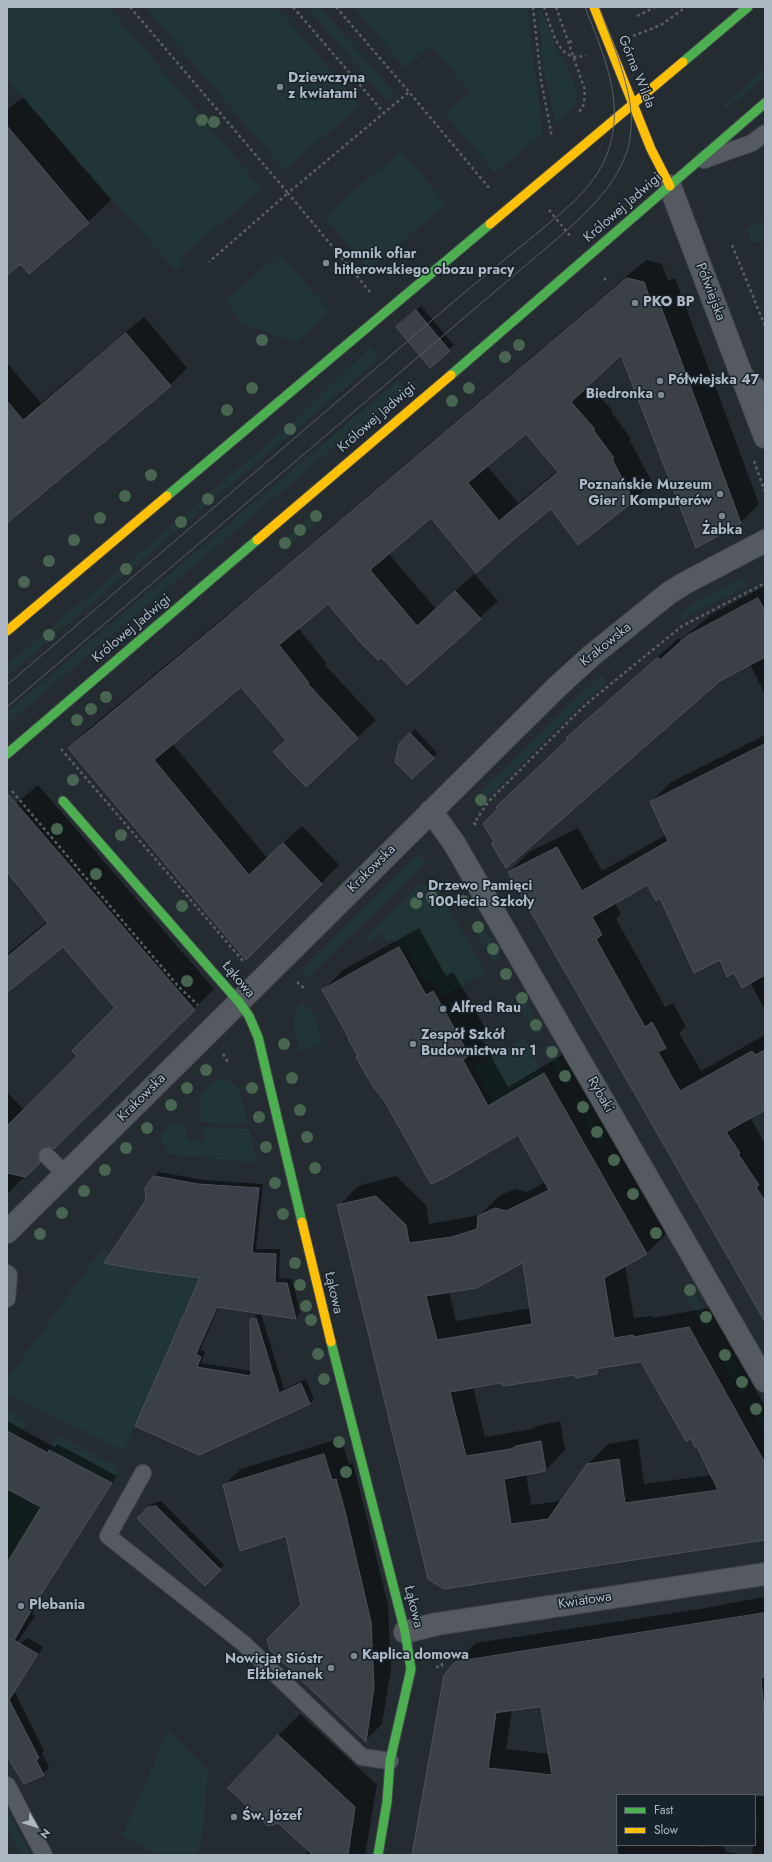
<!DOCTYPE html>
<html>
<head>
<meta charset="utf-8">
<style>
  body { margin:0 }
  #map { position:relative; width:772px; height:1862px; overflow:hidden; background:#242b31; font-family:Jost,sans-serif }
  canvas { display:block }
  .frame { position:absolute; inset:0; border:8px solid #adb8c4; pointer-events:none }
  .legend { position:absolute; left:616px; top:1794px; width:140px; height:52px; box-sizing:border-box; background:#18222b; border:1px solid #545e68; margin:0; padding:5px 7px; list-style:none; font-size:12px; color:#adb8c4 }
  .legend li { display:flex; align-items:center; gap:8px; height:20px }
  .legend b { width:20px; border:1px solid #545e68 }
  .north { position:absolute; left:16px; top:1806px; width:40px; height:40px; -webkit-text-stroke:3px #18222b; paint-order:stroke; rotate:129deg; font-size:11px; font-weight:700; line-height:16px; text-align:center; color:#adb8c4 }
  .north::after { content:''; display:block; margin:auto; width:14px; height:18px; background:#adb8c4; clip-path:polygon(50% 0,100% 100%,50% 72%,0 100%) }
</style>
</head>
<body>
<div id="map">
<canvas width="772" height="1862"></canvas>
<div class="frame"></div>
<ul class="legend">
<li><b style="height:5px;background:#4caf50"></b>Fast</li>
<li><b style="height:5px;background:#ffc107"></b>Slow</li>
</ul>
<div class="north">N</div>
</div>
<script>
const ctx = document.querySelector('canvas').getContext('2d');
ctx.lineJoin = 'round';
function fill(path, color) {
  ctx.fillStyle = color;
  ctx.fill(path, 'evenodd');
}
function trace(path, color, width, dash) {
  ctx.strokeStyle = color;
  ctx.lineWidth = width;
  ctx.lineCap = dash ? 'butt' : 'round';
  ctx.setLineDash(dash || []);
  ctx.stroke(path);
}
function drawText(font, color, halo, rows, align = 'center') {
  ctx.font = font + ' Jost,sans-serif';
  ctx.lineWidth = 3;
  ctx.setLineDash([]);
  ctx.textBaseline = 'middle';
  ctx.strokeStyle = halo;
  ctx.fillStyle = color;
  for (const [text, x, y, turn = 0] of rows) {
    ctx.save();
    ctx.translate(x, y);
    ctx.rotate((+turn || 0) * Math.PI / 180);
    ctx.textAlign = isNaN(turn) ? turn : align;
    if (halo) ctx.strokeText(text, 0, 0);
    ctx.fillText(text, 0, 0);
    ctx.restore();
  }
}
fill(new Path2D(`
  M7,7H109L262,189L181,257L185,262L175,270L7,81Z
  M145,7H277L360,106L284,170Z
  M307,7H320L395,94L387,101Z
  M354,7H527L543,134L495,173L445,114L470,92L431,46L405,68Z
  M538,7H540L558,52L564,59L577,91L576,103L567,115L556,124L543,68Z
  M765,69V76L727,109L724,108V105Z
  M401,151L446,204L369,269L324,216Z
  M765,221V242H751L747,228Z
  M280,253L330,312L296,342L247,326L241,323L226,300Z
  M370,347L379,358L376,361L7,676V665L293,422Z
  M398,380L407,391L390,406L339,443L7,724V712Z
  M317,510L323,517L283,551L277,545Z
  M743,577L747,586L680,620L677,615L695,602Z
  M602,675L607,682L585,700L480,805L474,799L580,694Z
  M418,854L426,862L308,978L301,971Z
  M420,884L436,886L486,972L443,997L435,983L423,980L411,960V952L406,943L399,947L393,938L387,941L381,933L369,944L366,938Z
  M479,919L500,956L493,961L471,924Z
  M521,992L542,1030L535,1034L514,997Z
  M303,1002L316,1015L322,1045L299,1051C295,1033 288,1016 303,1002Z
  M524,1038L544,1073L493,1103L473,1066Z
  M550,1044L572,1082L565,1086L543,1048Z
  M222,1079C243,1081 244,1107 247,1124L201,1122L199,1096L213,1082Z
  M582,1099L605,1139L598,1144L575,1103Z
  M172,1123L183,1125L187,1131V1140L202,1141L204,1127L249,1129L257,1163L169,1154L161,1141L160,1134Z
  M102,1249L109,1254L104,1263L141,1271L200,1278L124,1451L7,1393V1379Z
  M690,1286L713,1327L706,1331L682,1290Z
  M723,1345L749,1389L741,1393L716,1349Z
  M754,1399L765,1417V1434L747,1403Z
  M7,1410L27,1421L18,1437L7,1431Z
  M57,1435L117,1466L119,1469L112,1483L104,1478L101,1482L73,1463L71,1466L53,1456L55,1453L50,1450Z
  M7,1489L41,1507L7,1563Z
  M168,1730L208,1770L202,1841L197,1855H159L122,1836Z
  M7,1810L31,1855H21L7,1828Z`), '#213536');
fill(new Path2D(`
  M23,97L111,200L88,222L29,273L20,263L7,255V110Z
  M646,260L662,264L668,281L675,278L759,504L741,522L697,547L621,353L588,384L612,410V413L631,439L630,441L652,482L634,500L578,544L552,508L513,538L431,517L388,553L436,609L474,574L498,601L407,684L328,603L298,628L327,664L325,665L376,720L306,786L287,740L241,685L172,743L267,858L302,826L339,865L247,958L69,748L87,730L243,602ZM526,432L558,470L518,503L487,466Z
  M421,306L454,345L430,366L401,322Z
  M144,317L187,368L170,385L7,504V363L41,403Z
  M765,586V695L750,664L719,680L495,841L568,738L588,718L679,638L681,640L709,616Z
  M415,729L437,753L412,778L400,744Z
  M765,735V1010L750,982L735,972L720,959L648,884L615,903L621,914L616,919L665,1007L673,1003L686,1027L679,1033L701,1071L765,1035V1108L750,1117L765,1144V1320L509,872L529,852L578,828L602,871L666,835L651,802L671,782Z
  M38,785L214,989L7,1194V1092L24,1110L78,1056L116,1008L64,946L7,994V954L48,921L10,874L7,877V811Z
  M419,928L446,976L453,972L468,997L488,1034L482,1040L508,1087L564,1054L667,1233L647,1253L625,1265L634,1318L653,1316V1318L709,1308L765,1406V1540L444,1588L339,1206L358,1186L396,1176L426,1205L429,1224L480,1215L499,1196L515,1189L527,1192L545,1182L518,1134L359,1056L323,990L343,970ZM524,1262L531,1308L456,1321L449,1291ZM641,1361L698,1445L712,1475L644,1484L638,1439L608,1444L588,1464L562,1501L531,1505L526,1474L546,1470L565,1450L560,1421L537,1426L532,1429L485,1437L473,1387L574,1374L596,1373L602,1367Z
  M159,1172L203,1180L263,1184L256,1249H280L279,1278L292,1279L300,1313L296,1318L219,1306L200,1350L205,1352L201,1363L252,1371L251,1320L256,1315L261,1314L284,1389L306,1379L314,1399L310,1403L136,1426L201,1277L147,1201L154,1176Z
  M7,1421L54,1447L57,1444L117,1476L38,1601L32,1614L35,1616L15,1646L28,1638L43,1647L20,1684L14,1691L44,1751L42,1753L49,1767L43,1774L15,1769L7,1754Z
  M341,1438L349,1464L353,1463L388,1605L391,1669L382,1724L366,1740L302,1605L287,1535L224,1485L241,1469Z
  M161,1501L224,1565L205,1585L138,1518L152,1504Z
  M765,1597V1855H752L753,1845H755L757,1822H755V1795H617V1845H693L702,1847L722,1845L727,1852L743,1855H414L456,1662L476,1643L700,1609ZM542,1706L550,1754L506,1749L512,1710Z
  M300,1714L377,1785L365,1855H306L307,1848L278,1736Z`), '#0007');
const building = new Path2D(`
  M7,126L89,223L29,274L20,264L7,276Z
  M627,278L644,282L650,299L657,296L741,523L696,548L621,355L571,402L594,428V431L614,458L612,459L634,501L578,545L551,509L514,539L476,573L431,518L370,570L417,626L455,591L481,619L407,685L381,657L378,660L361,643L328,604L279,645L309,683L308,684L358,738L306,787L273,752L286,740L241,687L154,760L249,875L283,843L322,884L246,960L68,748L223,620ZM526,434L558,472L499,521L468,483Z
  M416,310L450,351L430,368L396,327Z
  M126,333L171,386L7,523V401L23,420Z
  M758,598L765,611V657L720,681L506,868L491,843L494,842L483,824L498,809L496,807L568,739L566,738L658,657L660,660L687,636Z
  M410,733L434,758L412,779L395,762L399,744Z
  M765,744V975L742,988L734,973L727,977L720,960L694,973L660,898L656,901L647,885L592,917L602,935L596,939L645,1027L652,1022L666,1048L658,1052L680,1091L752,1051L755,1055L765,1050V1110L726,1132L740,1153L738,1154L759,1185L756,1187L765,1201V1322L508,872L557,847L582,891L668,841L650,802Z
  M7,793L195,1010L54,1149L49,1147L41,1149L38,1154L40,1163L25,1177L7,1173V1126L77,1056L72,1051L115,1008L63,947L7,993V957L48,923L7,872Z
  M399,947L426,995L433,991L448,1017L469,1055L463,1060L488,1106L544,1073L647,1254L604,1278L614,1338L633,1335L634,1337L689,1327L765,1463V1540L444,1589L428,1579L337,1205L376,1196L406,1225L409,1243L452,1237L477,1229L478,1216L495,1208L506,1211L549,1190L518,1135L443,1179L431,1184L385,1102L372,1085L356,1057L358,1056L348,1039L349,1038L322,990ZM523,1263L532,1324L437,1340L426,1296L476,1288ZM641,1362L686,1441L691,1439L695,1447H697L718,1490L625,1503L619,1459L587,1464L548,1519L511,1524L504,1479L546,1471L541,1441L516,1446L511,1449L466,1456L450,1392L500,1383L504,1386L574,1375L576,1378L597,1374L598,1369Z
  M154,1176L198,1184L259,1188L252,1253L276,1254L275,1283H287L296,1319L217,1307L196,1354L201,1357L197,1367L251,1376L250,1319L256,1318L279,1393L301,1383L310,1404L199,1455L135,1426L200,1278L141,1270L104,1263L146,1200L145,1188Z
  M7,1431L48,1453L49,1450L112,1483L32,1609L14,1640L38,1654L9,1700L39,1758L36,1760L44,1775L24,1784L7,1756V1563L41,1507L7,1489Z
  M324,1454L332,1480L336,1479L345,1511L371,1622L374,1687L366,1742L270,1650L267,1639L301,1605L286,1536L240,1551L223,1485Z
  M156,1506L221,1570L205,1586L137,1518L147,1508Z
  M765,1613V1677L761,1678L765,1721V1795H617V1855H412L444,1675L455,1662ZM541,1707L552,1775L488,1768L496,1713Z
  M278,1735L355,1807L348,1855H313L278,1823L268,1826L228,1788Z`);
fill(building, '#3b4046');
trace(building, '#4c525a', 1);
const lane = new Path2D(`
  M704,160L752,143L765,133
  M743,373L765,394
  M47,1156L65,1174
  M7,1273L9,1275L7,1299
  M143,1473L108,1536L243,1643L362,1757L390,1761
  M7,1785L44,1855`);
const street = new Path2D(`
  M670,186L765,437
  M431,811L454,843L765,1381
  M7,1232L557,687L591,656L669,593L685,583L765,541
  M405,1632L437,1624L765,1574`);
const fast = new Path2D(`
  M683,62L748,7
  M451,375L765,103
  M167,496L490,224
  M7,754L257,540
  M63,801L239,1002L249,1016L258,1037L302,1222
  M331,1342L405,1632L411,1669L390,1761L387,1802L378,1855`);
const slow = new Path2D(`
  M594,7L651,149L670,186
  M490,224L683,62
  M257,540L451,375
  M7,631L167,496
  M302,1222L331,1342`);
trace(lane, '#42474c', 18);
trace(street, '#42474c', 24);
trace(fast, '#42474c', 11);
trace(slow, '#42474c', 11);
trace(new Path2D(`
  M130,7L288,193L209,262
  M293,7L384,113
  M336,7L409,92
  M533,7L541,80L552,137
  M544,7C551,26 558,66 586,55
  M556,7L585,90L584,104L578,114
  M637,16L655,7
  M633,36L661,25L686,7
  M569,42L573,41
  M549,210L571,237
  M732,245L765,326
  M604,278L608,283
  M370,292L288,193L409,92L490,189
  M754,461L765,492
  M61,749L243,961
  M12,791L179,987L198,1005
  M476,825L474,823L489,801L585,705L682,626L765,583
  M297,982L304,988
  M223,1054L229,1064
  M436,1667L442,1666L440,1649`), '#585e63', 2.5, [3, 3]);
trace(lane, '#545a60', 16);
trace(street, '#545a60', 22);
trace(fast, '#4caf50', 9);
trace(slow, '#ffc107', 9);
trace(new Path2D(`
  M7,685C155,558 304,430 452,303C478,281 504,260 530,239C556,217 591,192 605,159C628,107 604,56 585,7
  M7,707L566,231C657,151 638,109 599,7`), '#585e63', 1);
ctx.fillStyle = '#486551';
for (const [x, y] of [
  [202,120],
  [214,122],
  [262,340],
  [519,345],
  [505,357],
  [252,388],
  [469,388],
  [452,401],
  [227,410],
  [290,429],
  [151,475],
  [125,496],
  [208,499],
  [316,516],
  [100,518],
  [181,522],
  [300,530],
  [74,540],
  [285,543],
  [49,561],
  [126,569],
  [24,582],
  [49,635],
  [106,697],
  [91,709],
  [77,720],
  [73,780],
  [481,800],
  [57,829],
  [121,835],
  [96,874],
  [432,897],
  [463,901],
  [416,903],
  [182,906],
  [478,927],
  [493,949],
  [506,974],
  [187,981],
  [522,998],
  [536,1025],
  [284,1044],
  [552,1052],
  [206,1070],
  [565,1076],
  [292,1078],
  [187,1088],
  [252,1088],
  [171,1105],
  [583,1107],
  [300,1110],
  [259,1117],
  [147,1128],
  [597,1132],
  [307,1137],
  [266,1147],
  [126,1148],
  [614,1160],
  [315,1168],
  [105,1170],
  [275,1183],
  [84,1191],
  [633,1194],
  [62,1213],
  [283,1214],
  [656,1233],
  [40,1234],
  [295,1263],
  [300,1285],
  [690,1290],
  [306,1306],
  [706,1317],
  [311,1320],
  [318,1354],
  [725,1355],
  [324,1379],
  [742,1382],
  [756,1409],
  [339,1442],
  [346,1472]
]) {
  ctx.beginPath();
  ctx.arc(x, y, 6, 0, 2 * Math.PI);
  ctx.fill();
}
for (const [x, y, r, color] of [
  [280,87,4,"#7d8791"],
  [326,263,4,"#7d8791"],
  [635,303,4,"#7d8791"],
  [660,381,4,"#7d8791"],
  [661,395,4,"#7d8791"],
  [720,494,4,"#7d8791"],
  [722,516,4,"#7d8791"],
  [420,895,4,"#7d8791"],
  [443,1009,4,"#7d8791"],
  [413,1044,4,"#7d8791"],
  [21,1606,4,"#7d8791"],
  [354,1656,4,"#7d8791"],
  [331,1668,4,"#7d8791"],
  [234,1817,4,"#7d8791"]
]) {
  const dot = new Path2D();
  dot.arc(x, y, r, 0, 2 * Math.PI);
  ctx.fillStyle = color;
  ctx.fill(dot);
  trace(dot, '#18222b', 1.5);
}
drawText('14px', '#adb8c4', '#18222b', [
  ["Górna Wilda",636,72,68],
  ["Królowej Jadwigi",623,208,-41],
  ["Półwiejska",710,292,69],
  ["Królowej Jadwigi",377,418,-41],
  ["Królowej Jadwigi",132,629,-40],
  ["Krakowska",606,645,-39],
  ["Krakowska",372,869,-45],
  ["Łąkowa",238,980,50],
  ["Rybaki",600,1095,60],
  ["Krakowska",142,1098,-45],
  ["Łąkowa",333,1293,77],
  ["Kwiatowa",585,1601,-9],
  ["Łąkowa",413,1607,76]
]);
drawText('bold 14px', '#adb8c4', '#18222b', [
  ["Dziewczyna",288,79],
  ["z kwiatami",288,95],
  ["Pomnik ofiar",334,255],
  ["hitlerowskiego obozu pracy",334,271],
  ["PKO BP",643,303],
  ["Półwiejska 47",668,381],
  ["Biedronka",653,395,"right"],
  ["Poznańskie Muzeum",712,486,"right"],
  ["Gier i Komputerów",712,502,"right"],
  ["Żabka",722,531,"center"],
  ["Drzewo Pamięci",428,887],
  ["100-lecia Szkoły",428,903],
  ["Alfred Rau",451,1009],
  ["Zespół Szkół",421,1036],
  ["Budownictwa nr 1",421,1052],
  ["Plebania",29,1606],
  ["Kaplica domowa",362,1656],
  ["Nowicjat Sióstr",323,1660,"right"],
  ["Elżbietanek",323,1676,"right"],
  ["Św. Józef",242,1817]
], 'left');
</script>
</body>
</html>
